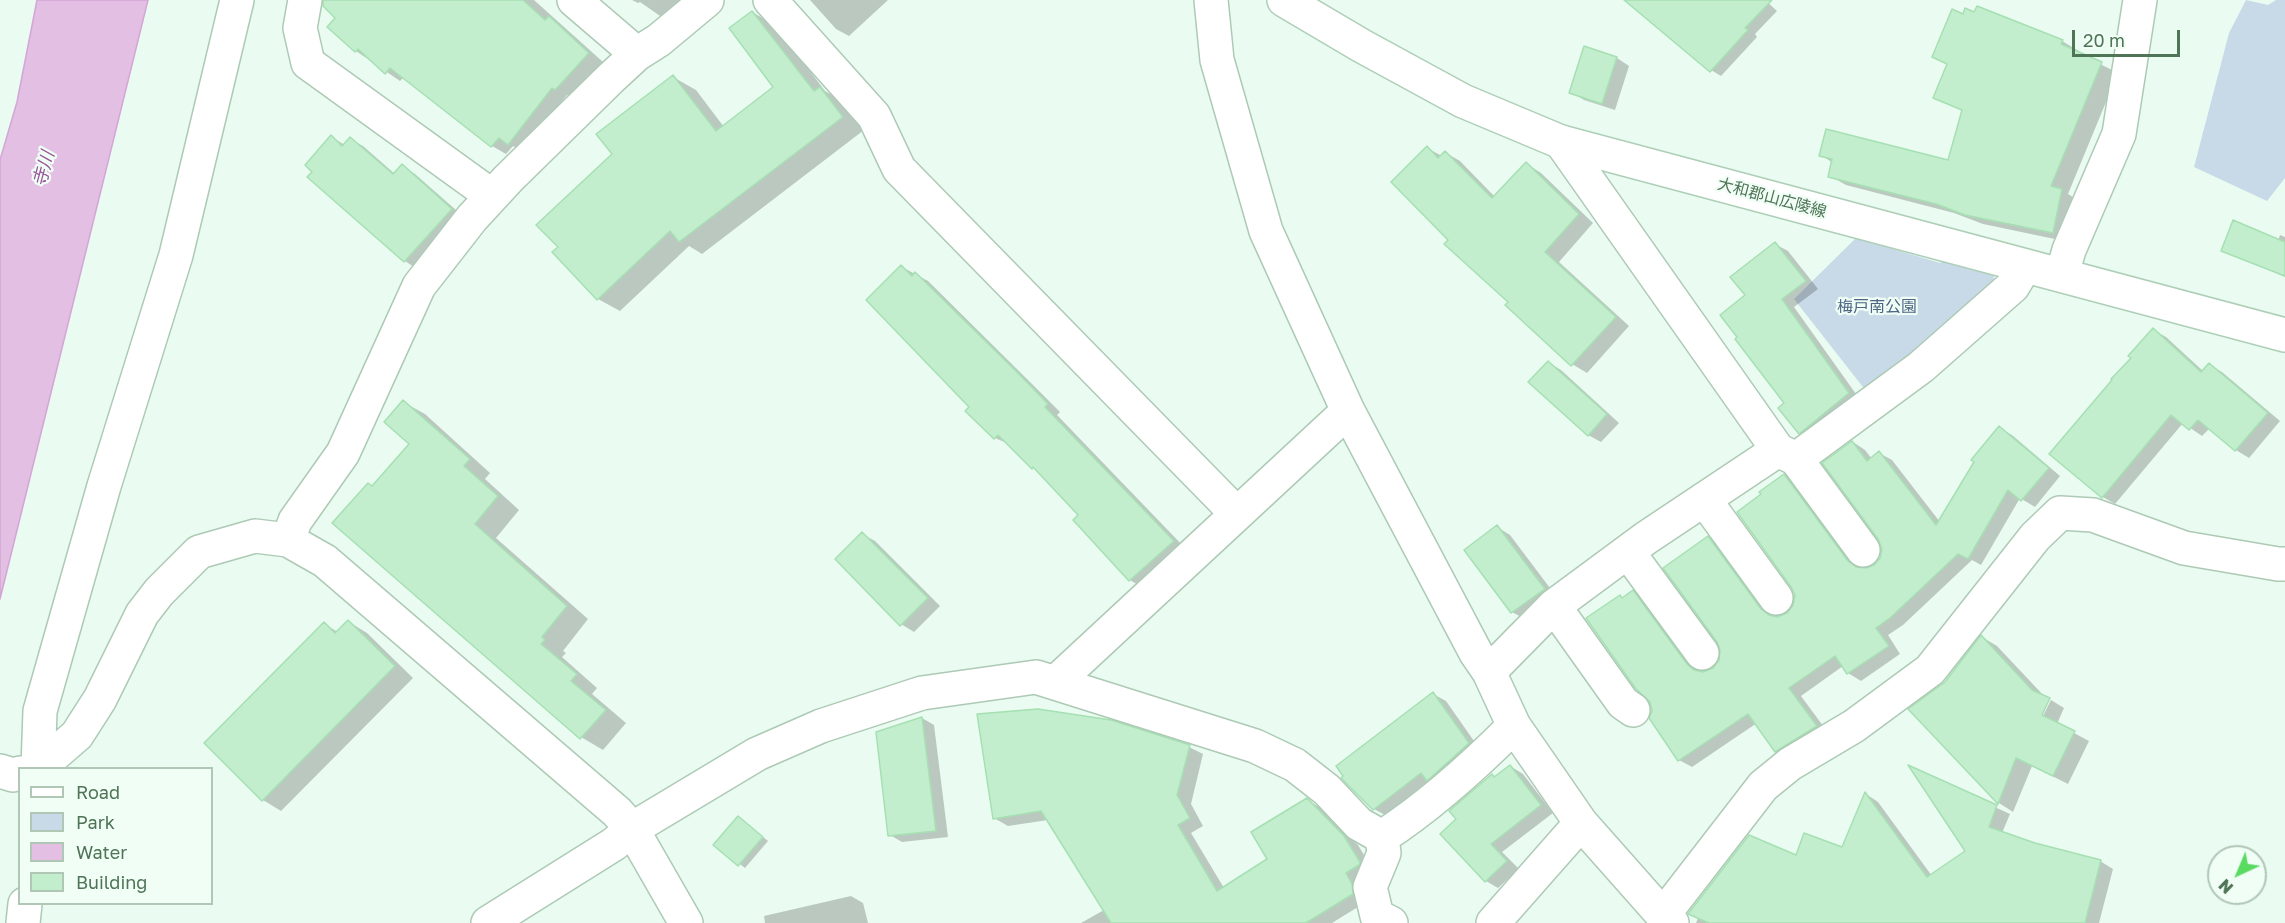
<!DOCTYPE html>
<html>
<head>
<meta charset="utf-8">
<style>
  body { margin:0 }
  #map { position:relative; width:2285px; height:923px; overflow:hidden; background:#eafbf1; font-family:"Golos Text",sans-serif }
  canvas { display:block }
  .legend { position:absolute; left:18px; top:767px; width:195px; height:138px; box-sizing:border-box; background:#f0fef6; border:2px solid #b0c7b6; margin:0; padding:8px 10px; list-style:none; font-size:18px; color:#4f7456 }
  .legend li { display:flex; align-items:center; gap:12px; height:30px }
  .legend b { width:30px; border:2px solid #b0c7b6 }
  .north { position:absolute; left:2207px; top:845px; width:60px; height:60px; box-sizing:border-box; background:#f0fef6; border:2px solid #b0c7b6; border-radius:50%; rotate:224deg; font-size:16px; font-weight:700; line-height:24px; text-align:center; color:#4f7456 }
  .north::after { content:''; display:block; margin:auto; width:21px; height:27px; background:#59db61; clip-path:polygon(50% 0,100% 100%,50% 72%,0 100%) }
  .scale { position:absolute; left:2072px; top:30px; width:108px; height:27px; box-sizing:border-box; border:3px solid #4f7456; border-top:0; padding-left:8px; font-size:18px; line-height:21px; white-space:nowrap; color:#4f7456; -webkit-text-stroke:4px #f0fef6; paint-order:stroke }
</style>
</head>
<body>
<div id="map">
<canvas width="2285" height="923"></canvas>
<ul class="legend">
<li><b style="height:8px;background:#fff"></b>Road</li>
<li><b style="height:16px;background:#c8dae8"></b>Park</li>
<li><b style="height:16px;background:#e3bfe4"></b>Water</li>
<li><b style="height:16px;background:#c3eecd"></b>Building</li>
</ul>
<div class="north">N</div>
<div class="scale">20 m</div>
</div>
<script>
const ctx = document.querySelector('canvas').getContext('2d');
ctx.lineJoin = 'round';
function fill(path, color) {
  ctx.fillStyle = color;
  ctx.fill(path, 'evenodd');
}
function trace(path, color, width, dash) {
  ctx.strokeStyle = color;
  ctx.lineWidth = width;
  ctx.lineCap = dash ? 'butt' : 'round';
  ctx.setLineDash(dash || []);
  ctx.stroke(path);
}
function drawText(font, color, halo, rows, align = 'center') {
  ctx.font = font + ' "Golos Text","Noto Sans JP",sans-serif';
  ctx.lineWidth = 4.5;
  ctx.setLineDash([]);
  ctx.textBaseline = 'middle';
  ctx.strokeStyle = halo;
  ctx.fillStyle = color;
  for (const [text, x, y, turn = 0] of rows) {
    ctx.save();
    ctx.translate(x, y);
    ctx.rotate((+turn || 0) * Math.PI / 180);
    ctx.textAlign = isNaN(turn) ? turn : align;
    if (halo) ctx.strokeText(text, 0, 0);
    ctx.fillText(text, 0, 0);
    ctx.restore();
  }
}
fill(new Path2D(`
  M2246,0L2268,5L2276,0H2285V178L2267,201L2194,167L2229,33Z
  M1856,238L1940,263L1946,258L1994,274L1993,291L1866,391L1794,299Z`), '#c8dae8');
const water = new Path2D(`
  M37,0H148L0,599V160L17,102Z`);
fill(water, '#e3bfe4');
trace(water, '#d4a6d5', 1.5);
fill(new Path2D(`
  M339,0H534L603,62L570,97L567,95L523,152L513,146L506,154L492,146L404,77L400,81L356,51L337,18Z
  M632,0H680L663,18L640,2L638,3Z
  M810,0H888L849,36L836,29Z
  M1626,0H1765L1777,11L1755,34L1757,37L1721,76L1711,70Z
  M752,12L775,25L825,91L842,101L864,130L702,254L689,246L620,311L598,299L560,247L614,154L673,77L696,90L724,127L776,87Z
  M2062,41L2079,51L2078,53L2118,73L2068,194L2078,200L2069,242L1983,224L1954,213L1846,185L1830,176L1833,163L1821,155L1949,162L1963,111L1935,97L1948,65L1934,57Z
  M1585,48L1617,58L1629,66L1615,110L1584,100L1571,92Z
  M331,137L345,145L350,139L363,146L395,174L402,166L415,174L464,217L417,269L405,261L314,172Z
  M1427,148L1442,156L1446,153L1460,161L1495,197L1527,164L1541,173L1593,223L1559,262L1629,326L1587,373L1572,364L1450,240Z
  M2280,235L2285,237V277L2223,250L2278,241Z
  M1775,244L1788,251L1818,289L1794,307L1861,401L1813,440L1800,432L1786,403L1747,296Z
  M902,267L928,281L1031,383L1060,412L1057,415L1186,549L1143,588L1130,580L1076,520L1080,515L1038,470L1009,444L995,438L971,407Z
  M2153,330L2166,337L2203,371L2209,365L2222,372L2280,421L2249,458L2236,450L2210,428L2202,436L2183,423L2115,504L2103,497L2133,358Z
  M1549,363L1561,370L1619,423L1601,442L1588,435Z
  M403,402L425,414L490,473L485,479L519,510L496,538L588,619L563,651L566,653L562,657L597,688L592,694L626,723L603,750L581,737L373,488L411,444Z
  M1999,428L2012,435L2060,476L2035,507L2020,498L1981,565L1972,560L1903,625L1888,635L1900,654L1861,681L1848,673L1843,666L1801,696L1829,734L1789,758L1776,751L1757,723L1692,767L1679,760L1653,711L1620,596L1624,599L1633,592L1646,599L1699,672L1705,673L1714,669L1721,661L1722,650L1708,538L1721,545L1773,618H1778L1788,614L1794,607L1796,597L1763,495L1783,475L1796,482L1860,569L1874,567L1881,559L1883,548L1853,442L1865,450L1872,459L1879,453L1892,460L1940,522Z
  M1497,527L1510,535L1556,596L1525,619L1512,612Z
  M862,534L875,541L940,606L914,632L901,624Z
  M349,622L367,633L413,678L281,811L263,800L324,624L338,632Z
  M1982,637L1997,646L2045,697L2037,721L2040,722L2051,700L2064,708L2057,724L2089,741L2068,784L2032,766L2013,812L1999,803L1910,710L1946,683Z
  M1433,694L1446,701L1481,751L1387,816L1374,809Z
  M922,718L934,725L948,837L902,842L890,835L877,733Z
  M1189,747L1203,754L1191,804L1203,826L1191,833L1224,888L1269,859L1307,800L1321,808L1358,845L1373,870L1366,902L1332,923H1081L1104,910L1048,820L1008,826L994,818Z
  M1510,766L1523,774L1553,813L1502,852L1519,869L1498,888L1486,881L1458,819L1492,775L1495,778Z
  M1912,769L2010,814L2002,833L2035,845L2100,861L2113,869L2099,923H1696L1698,918L1797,857L1843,849L1866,794L1878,802L1932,876L1967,852Z
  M744,822L768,841L745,868L715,845Z
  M851,896L863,903L868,923H765L764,916Z`), '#0003');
const building = new Path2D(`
  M323,0H523L545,20L549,16L589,53L555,90L552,88L508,145L499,138L491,147L390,68L385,74L358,49L355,52L327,27L335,18L323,6Z
  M1624,0H1772L1745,28L1748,30L1710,72Z
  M1977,6L2063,40L2061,44L2102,62L2051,186L2062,189L2053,233L1965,215L1936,204L1828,177L1832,159L1819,156L1826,129L1948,160L1962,110L1933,98L1947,64L1932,57L1952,9L1963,14L1965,8L1974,12Z
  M752,11L814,91L820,87L843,117L679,242L670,231L597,300L552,252L558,247L536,225L612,154L596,134L673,75L716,131L773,87L729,28Z
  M1584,46L1617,57L1602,104L1569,93Z
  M331,135L342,146L350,137L393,174L402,164L452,209L404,262L307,177L312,172L305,165Z
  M1427,146L1438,158L1445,151L1492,198L1526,162L1579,214L1545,252L1616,317L1571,366L1505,305L1508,302L1444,244L1448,240L1391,182Z
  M2233,220L2285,242V276L2221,251Z
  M1775,242L1806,281L1782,299L1849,393L1799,434L1778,408L1784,403L1735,339L1737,337L1720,315L1745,295L1730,277Z
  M901,265L912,276L915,272L1018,373L1048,404L1045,407L1174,541L1129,581L1073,520L1078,515L1033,467L1032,469L998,435L994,439L965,411L969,407L866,300Z
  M2153,328L2201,372L2209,363L2268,413L2235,451L2198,420L2189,430L2171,415L2102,498L2049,454L2112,380L2111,379L2131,358L2128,356Z
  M1548,361L1607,414L1588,436L1528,382Z
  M403,400L470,459L464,466L498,496L475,524L567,606L542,637L545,640L541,644L577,674L571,681L606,710L580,739L332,523L368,483L372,486L409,444L384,422Z
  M1999,426L2049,468L2021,501L2008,490L1968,559L1958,554L1890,618L1876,628L1889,646L1847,674L1835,656L1789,688L1817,726L1775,752L1748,714L1678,761L1649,718L1652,711L1650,702L1636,689L1586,618L1620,595L1622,598L1633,590L1687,664L1694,670L1703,672L1713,668L1719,660L1720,650L1717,642L1663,568L1708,536L1761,609L1769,615L1777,617L1787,613L1793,605L1795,595L1791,587L1737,512L1761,494L1759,492L1784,474L1848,561L1856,567L1866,568L1874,565L1880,558L1882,549L1878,539L1822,463L1852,441L1867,461L1879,451L1936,525L1974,462L1971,460Z
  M1497,525L1545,589L1511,613L1464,550Z
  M862,532L928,598L900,626L835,559Z
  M348,620L395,666L262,801L204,743L324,622L335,633Z
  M1981,635L2032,690L2050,698L2042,715L2075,731L2053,776L2016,758L1998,804L1908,709L1945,682Z
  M1433,692L1469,743L1427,781L1421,773L1373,810L1341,778L1343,776L1336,766Z
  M1038,709L1111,720L1190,745L1177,795L1190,818L1178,825L1217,891L1267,859L1251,832L1307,798L1344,836L1360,862L1359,865L1346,873L1352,884L1353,894L1306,923H1111L1041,811L993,819L977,714Z
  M922,717L936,831L888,836L876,732Z
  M1510,765L1541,805L1491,844L1507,861L1485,882L1440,834L1456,819L1449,811L1492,774L1494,777Z
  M1908,765L1997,805L1989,827L2035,843L2101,860L2085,923H1709L1688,914L1749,835L1796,855L1804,833L1842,847L1865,792L1927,877L1965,851Z
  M738,816L763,837L738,866L713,845Z`);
fill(building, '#c3eecd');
trace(building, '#a5e0b2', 1.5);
const minor = new Path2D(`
  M305,0L300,28L308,63L492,196
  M574,0L637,54
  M770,0L874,116L899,169L1237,514
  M1211,0L1217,60L1266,231L1348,411L1476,653L1489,672L1514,726L1581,823L1666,919L1672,923
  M1561,142L1778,450L1796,459L1863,550
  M2062,274L2069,250L2119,134L2140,0
  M1796,459L1921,367L2013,286L2025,266
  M1704,499L1776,598
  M288,540L295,521L343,453L419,286L472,218L508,179L611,78L637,54L659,40L707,0
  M1628,552L1702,653
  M1554,606L1623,703L1633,710
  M1489,672L1554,606L1646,538L1778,450
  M1056,682L1348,411
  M38,768L40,711L104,486L176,255L237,0
  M39,768L77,735L100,699L142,614L159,592L199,552L255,536L288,540L325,561L617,812L632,829L686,923
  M0,771L13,775L20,773
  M1382,837C1430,806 1474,766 1514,726
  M1382,837L1384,853L1370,887L1377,916L1391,923
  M23,923L25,904
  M488,923L614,844L632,829L757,754L821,726L922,693L1036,677L1255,746L1295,765L1327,790L1359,824L1382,837
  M1493,923L1581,823
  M1664,923L1671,905L1763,786L1790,764L1854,726L1930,670L2035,537L2060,513L2093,515L2184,548L2278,564H2285`);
const secondary = new Path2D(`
  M1284,0L1362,46L1463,101L1561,142L2285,335`);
trace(minor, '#adcab5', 36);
trace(secondary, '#aecfb7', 36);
trace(minor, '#fff', 33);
trace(secondary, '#fff', 33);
drawText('16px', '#4f7456', '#f0fef6', [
  ["大和郡山広陵線",1772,198,15]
]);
drawText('16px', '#4d6684', '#f0fef6', [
  ["梅戸南公園",1877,307]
]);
drawText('italic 18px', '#9a549a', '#f0fef6', [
  ["寺川",44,169,-75]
]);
</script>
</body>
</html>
